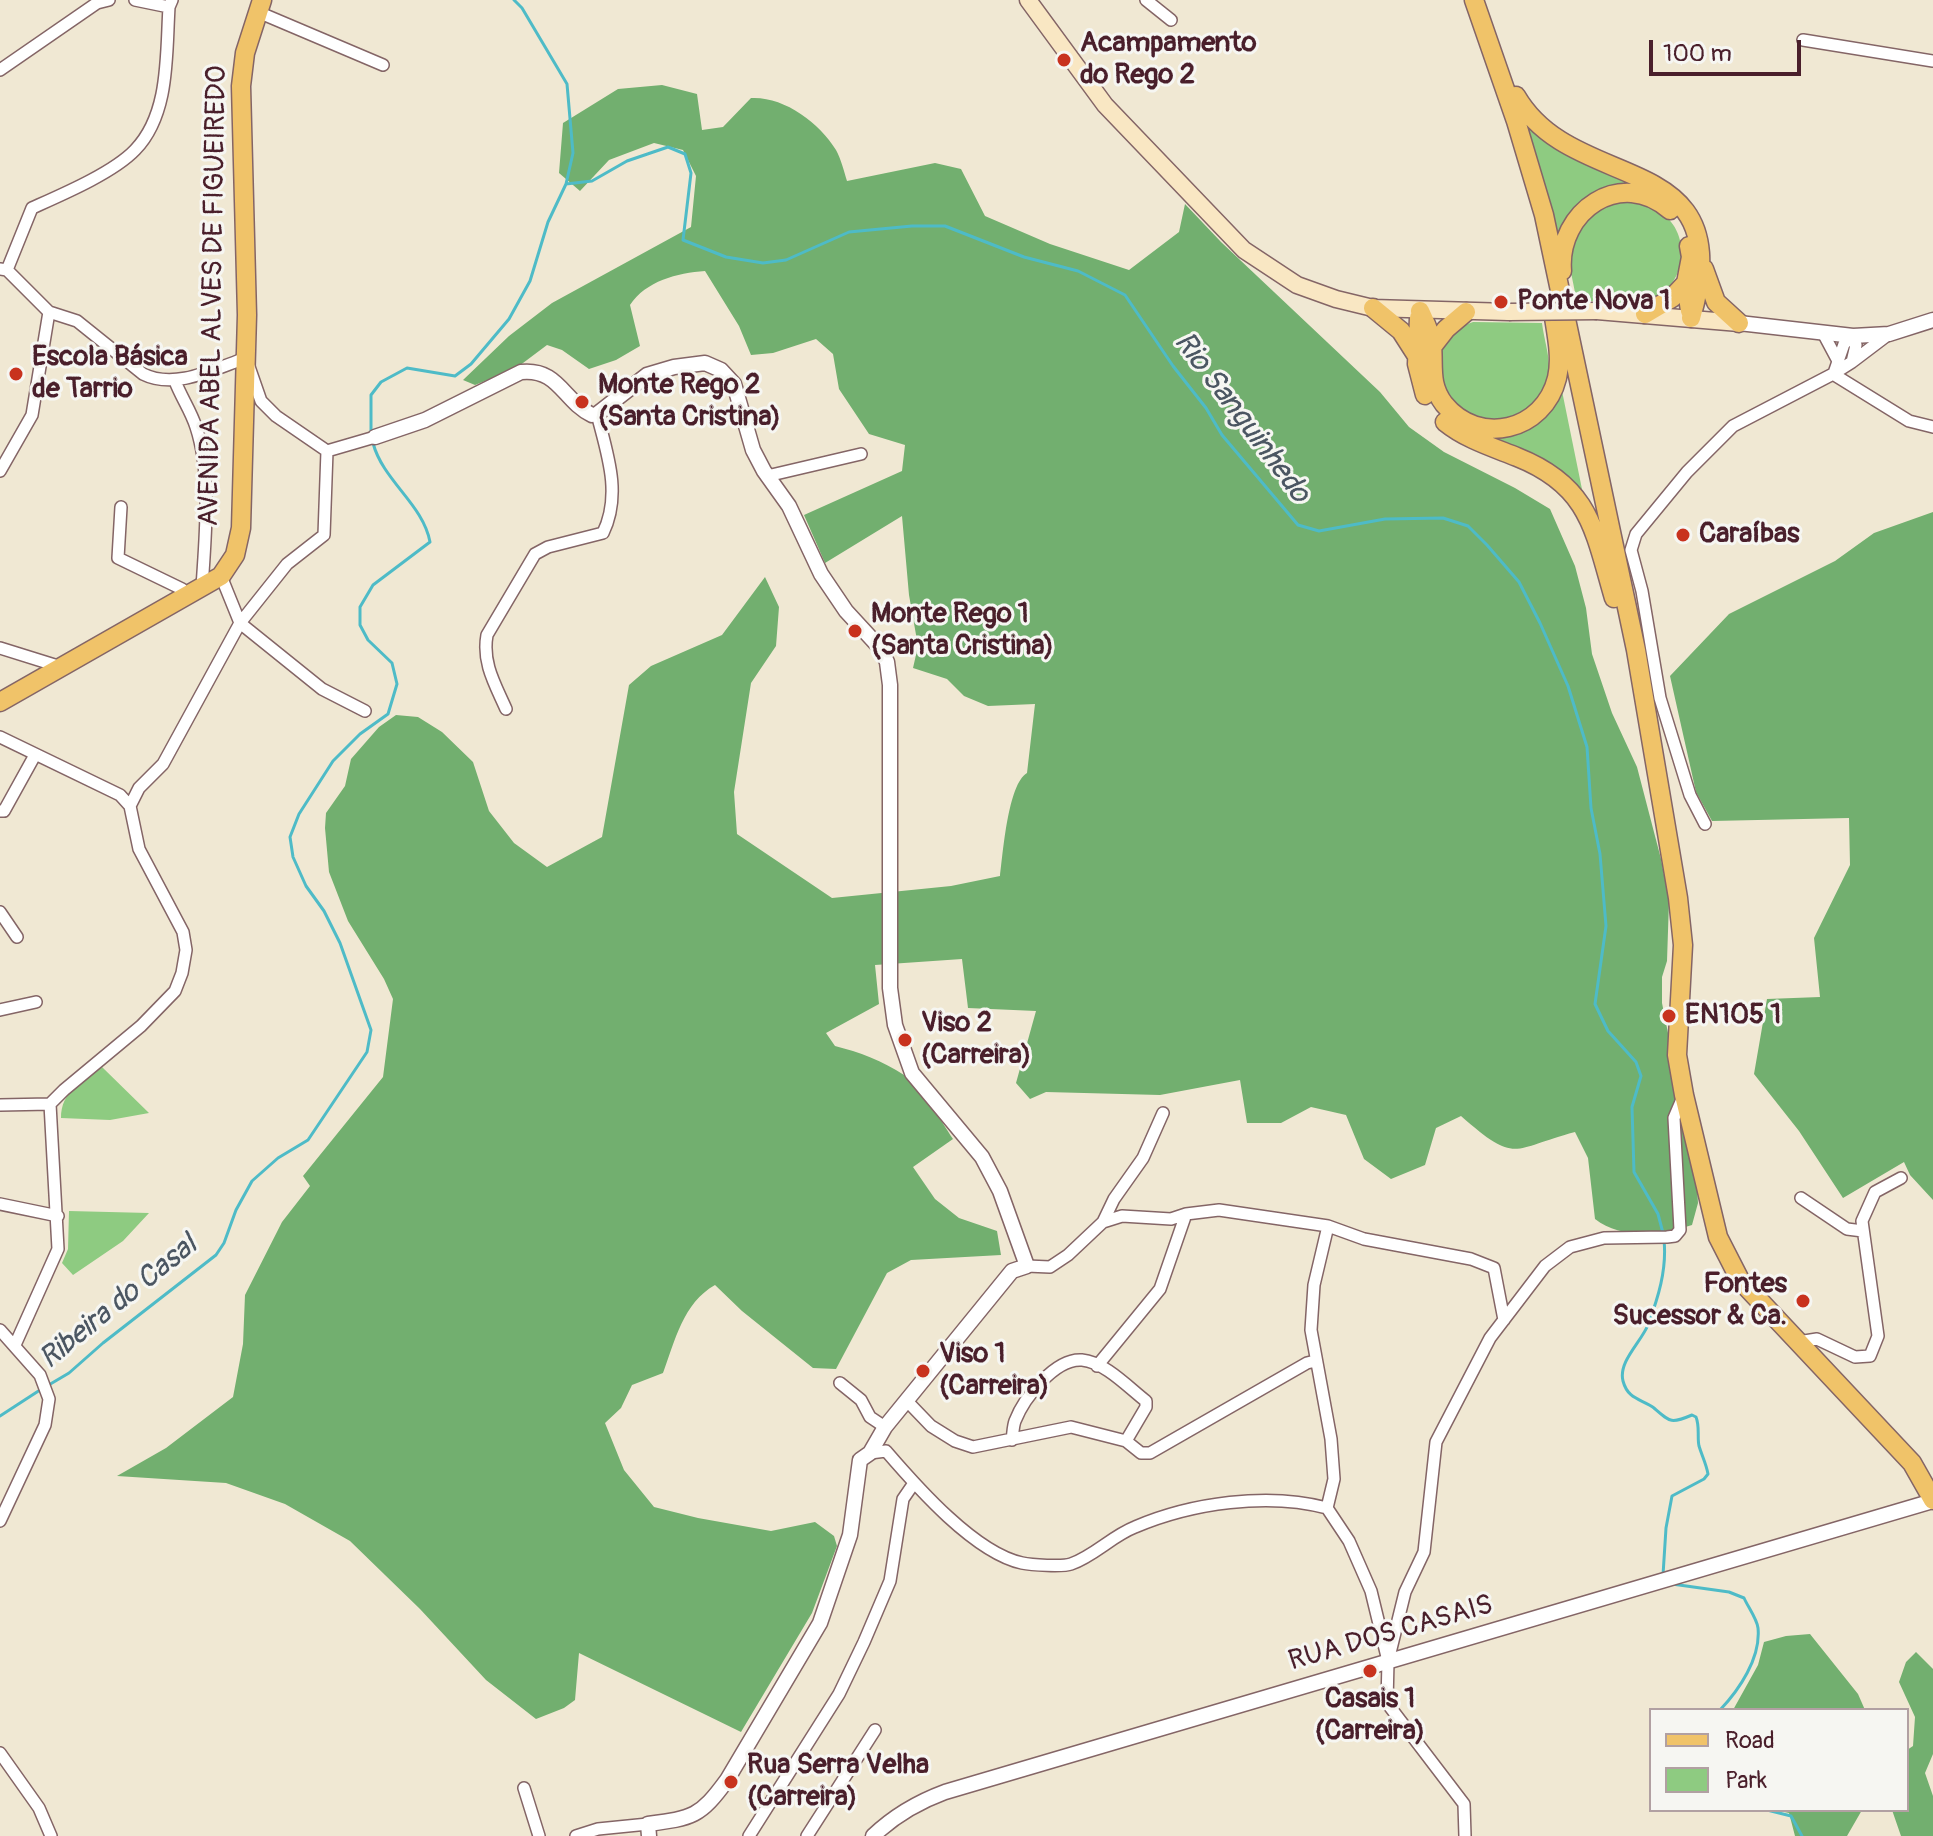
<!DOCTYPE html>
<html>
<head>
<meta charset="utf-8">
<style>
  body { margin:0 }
  #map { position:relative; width:1933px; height:1836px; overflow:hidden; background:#f0e8d3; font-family:Pangolin,sans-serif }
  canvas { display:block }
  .legend { position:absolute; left:1649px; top:1708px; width:260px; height:104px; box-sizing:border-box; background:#f6f6f2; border:2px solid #b1a0a2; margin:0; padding:10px 14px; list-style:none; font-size:24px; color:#4a1f2b }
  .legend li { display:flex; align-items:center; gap:16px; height:40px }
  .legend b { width:40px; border:2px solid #b1a0a2 }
  .scale { position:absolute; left:1649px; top:40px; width:152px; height:36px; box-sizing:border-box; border:4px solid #4a1f2b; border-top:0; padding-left:10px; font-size:24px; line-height:28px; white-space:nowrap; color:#4a1f2b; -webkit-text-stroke:6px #f6f6f2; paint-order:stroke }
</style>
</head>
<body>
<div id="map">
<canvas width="1933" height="1836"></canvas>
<ul class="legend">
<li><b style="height:10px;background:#f0c369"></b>Road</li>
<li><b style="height:22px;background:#8ecb81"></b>Park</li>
</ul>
<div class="scale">100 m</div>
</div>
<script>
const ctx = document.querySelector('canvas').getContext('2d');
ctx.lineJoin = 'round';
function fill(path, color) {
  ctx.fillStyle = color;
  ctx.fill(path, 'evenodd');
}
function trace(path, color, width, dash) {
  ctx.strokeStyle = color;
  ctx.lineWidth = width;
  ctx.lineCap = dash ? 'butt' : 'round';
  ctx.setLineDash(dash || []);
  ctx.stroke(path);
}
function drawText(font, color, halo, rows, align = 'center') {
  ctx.font = font + ' Pangolin,sans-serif';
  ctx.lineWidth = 6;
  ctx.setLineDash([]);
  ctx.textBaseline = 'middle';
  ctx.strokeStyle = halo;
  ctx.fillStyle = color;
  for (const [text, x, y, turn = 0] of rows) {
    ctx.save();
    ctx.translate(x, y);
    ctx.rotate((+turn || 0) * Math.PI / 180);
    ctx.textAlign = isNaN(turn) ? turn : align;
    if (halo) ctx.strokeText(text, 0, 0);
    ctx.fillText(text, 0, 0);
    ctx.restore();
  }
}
fill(new Path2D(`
  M1527,125L1646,189C1599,196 1580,189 1557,237Z
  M1621,202C1632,203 1646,204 1657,210C1693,230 1688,285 1651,300C1633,306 1596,301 1576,300C1575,288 1570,273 1570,261C1570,230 1592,209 1621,202Z
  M1473,322L1542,323C1544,341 1552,361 1548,379C1541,408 1509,427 1480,420C1469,417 1457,408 1447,402C1437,365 1428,338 1473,322Z
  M1561,386L1584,499L1485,439C1526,433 1542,425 1561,386Z
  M102,1067L149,1113L110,1120L61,1118C61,1091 82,1082 102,1067Z
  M69,1211L149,1213L123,1241L73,1275L62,1263L68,1249Z`), '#8ecb81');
fill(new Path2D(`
  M662,85L697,94L702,130L723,127L751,98C783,96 819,122 836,150C841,159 844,171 847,181L935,163L961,169L985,216L1050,244L1129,270L1179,232L1185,204L1221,242L1380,392L1409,427L1444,452L1515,488L1550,509L1575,566L1586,608L1592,654L1612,713L1637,767L1661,859L1669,901L1667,961L1662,977V1003L1696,1173L1698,1203L1692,1225C1661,1235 1622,1240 1595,1219L1588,1158L1575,1132C1511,1149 1517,1165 1461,1116L1436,1128L1425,1165L1391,1179L1364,1159L1346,1115L1311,1107L1281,1123H1247L1240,1080L1160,1095L1046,1092L1030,1099L1016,1083L1036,1011L968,1008L962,959L875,965L879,1004L826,1033L835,1046C859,1052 883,1061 904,1075C922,1087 941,1121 953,1139L913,1167L935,1199L959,1218L997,1231L1001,1255L911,1260L887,1273L836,1369L813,1368L742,1311L715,1285C683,1303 675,1341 663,1373L632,1385L621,1408L605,1423L624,1470L654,1507L698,1518L771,1531L815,1522L834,1536L837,1546L812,1613L741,1732L579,1653L575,1700L564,1708L536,1719L486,1680L420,1609L350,1541L285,1504L226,1483L117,1476L166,1448L233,1397L243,1344L245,1295L282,1222L310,1186L303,1176L383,1077L393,999L384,979L348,921L329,872L325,828L326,813L345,786L351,759L379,727L396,715L418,717L442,732L473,762L489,811L514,843L547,867L602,837L629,685L651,666L722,635L765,577L779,607L776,646L751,683L734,792L737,834L832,898L951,886L1000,876C1003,853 1008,784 1027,773L1035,704L988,706L964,696L947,679L913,668L918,646L909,595L902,516L825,563L804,515L902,471L905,445L869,434L839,389L833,354L816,339L773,353L751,355L739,326L705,271C677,273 646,281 630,305L640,346L616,360L589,369L562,350L547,345L515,369L475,385L463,380L509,336L552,303L691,227L696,176L683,150L654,143L609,160L580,191L559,173L563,123L618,89Z
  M1933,512V1200L1910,1175L1904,1162L1843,1198L1799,1131L1754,1074L1767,999L1820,997L1814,938L1850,865L1849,818L1712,821L1696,792L1670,676L1729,614L1835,561L1874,533Z
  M1810,1634L1858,1694L1865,1710H1733L1758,1665L1764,1642L1786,1636Z
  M1916,1652L1933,1669V1754L1925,1773L1933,1796V1836H1901L1892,1810H1907V1750L1913,1746L1915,1717L1899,1682L1906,1662Z
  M1775,1810H1862L1847,1836H1795L1789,1813Z`), '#72af6f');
trace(new Path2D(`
  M514,0L522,8L567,84L573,153L566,184L592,181L627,161L668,147L685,154L691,173L683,240L726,257L763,263L786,260L849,232L912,226H945L1024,257L1078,271L1125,295L1173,366L1206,408L1222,435L1298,525L1319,531L1385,519L1443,518L1468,526L1487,545L1519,582L1540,623L1568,686L1587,747L1591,808L1600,854L1606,926L1595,1004L1608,1031L1636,1062L1641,1076L1632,1107L1634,1172L1658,1214L1663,1233
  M371,432V395L381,382L407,368L455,376L471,364L509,319L530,281L548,222L566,184
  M47,1386L69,1373L103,1343L216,1255L224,1243L236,1210L252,1181L278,1158L308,1140L367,1052L371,1030L340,943L324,911L306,886L293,857L290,837L299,814L333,761L360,734L388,714L397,684L392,663L368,640L360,625V607L373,585L430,542C423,504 383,481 373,443
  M0,1416L40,1390
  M1663,1575L1666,1528L1672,1496L1704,1479L1708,1474C1706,1463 1702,1456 1699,1446C1697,1437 1700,1427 1696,1417L1692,1415C1671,1424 1670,1422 1654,1408C1642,1399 1628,1400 1623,1381C1618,1362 1641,1342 1648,1325C1658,1298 1667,1270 1664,1240
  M1672,1584L1729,1592L1744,1598C1748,1607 1757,1619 1758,1628C1761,1658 1739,1690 1720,1710
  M1767,1810L1791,1816L1802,1836`), '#4ebbc7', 3);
const minor = new Path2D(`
  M135,0L169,7
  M1146,0L1171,20
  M258,12L383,65
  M1803,40L1933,61
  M0,70L97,3L109,0
  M0,269L7,270L49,312L77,321L143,374C175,390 214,369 246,358L261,401L276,416L327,451L375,437
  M7,270L32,208C61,195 113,173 135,150C170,114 166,54 169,7L172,0
  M1823,333L1839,363
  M1852,362L1889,334
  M1834,373L1844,344L1853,336
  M1833,374L1852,362L1856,345L1853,336
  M175,381C181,397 191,411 196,427C212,475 205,538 202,588
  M0,471L32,415L49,312
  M767,476L861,454
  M121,507L118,558L182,589L186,597
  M221,576L240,623L322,689L365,711
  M0,648L61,667
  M506,709C495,684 482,663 487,635L535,554L548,547L603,533C622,494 607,453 597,414
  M0,737L120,795L130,806L139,849L183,932L186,950L182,973L175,991L141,1026L64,1090L50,1104L58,1249L15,1345
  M130,806L139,788L163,764L240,623L287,564L324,535L327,451
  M0,811H4L35,755
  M1705,824L1690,795L1660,698L1642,591L1631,550L1636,534L1687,472L1733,426L1833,374L1909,421L1933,427
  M0,912L17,937
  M0,1010L36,1002
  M0,1105L50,1104
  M1801,1198L1847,1229L1863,1231
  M0,1204L58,1216
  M1103,1222L1114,1199L1143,1158L1163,1113
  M1027,1266L1050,1267L1068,1255L1103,1222L1122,1216L1171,1219L1186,1214L1219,1210L1328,1226L1364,1239L1471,1259L1494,1268L1504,1320
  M0,1330L40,1375L49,1399L45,1425L0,1521
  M1798,1342L1817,1339L1855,1357L1870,1356L1878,1336L1862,1221L1875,1192L1901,1178
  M1097,1366L1160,1289L1186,1214
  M840,1383L861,1400L870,1417L885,1427
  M906,1400L931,1426L955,1441L973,1447L1071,1427L1126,1441L1141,1453H1150L1307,1363L1315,1361
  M1012,1440C1013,1434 1013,1426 1015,1421C1024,1398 1055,1358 1082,1360C1105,1362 1129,1388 1146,1401V1407L1126,1441
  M870,1453L886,1451C917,1487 975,1553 1022,1563C1031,1565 1063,1567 1071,1564C1094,1556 1112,1536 1135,1527C1191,1503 1268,1492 1327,1508L1349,1541L1371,1591L1388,1661
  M1327,1508L1334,1479L1331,1439L1311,1330L1314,1285L1328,1226
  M0,1753L39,1808L51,1836
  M524,1788L539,1836
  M576,1836L598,1829L648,1824
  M749,1836L839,1694L864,1642L890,1581L903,1499L914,1483
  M807,1836L875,1730
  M1465,1836L1464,1804L1387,1703L1388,1661L1405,1592L1424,1552L1436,1442L1490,1338L1545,1266L1570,1247L1604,1238L1667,1237L1675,1236L1680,1230L1674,1118L1683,1097`);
const tertiary = new Path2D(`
  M1739,323L1853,336L1889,334L1933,320
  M375,437L425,420L521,372C559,368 563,401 592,415L597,414L647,375L674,367L705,363L721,370L734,384L753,450L764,471L789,506L821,574L846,611L881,649L887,662L890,685V988L895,1025L912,1073L982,1157L1000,1191L1027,1266L1012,1271L885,1427L870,1453L860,1460L850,1535L820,1623L727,1780C700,1817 693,1818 648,1824L649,1836
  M873,1836C894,1816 918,1802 945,1792L1933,1501`);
const secondary = new Path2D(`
  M1028,0L1105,105L1244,250L1297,285L1336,299L1373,308L1509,312
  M1597,311L1739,323`);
const primary = new Path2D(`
  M1474,0L1516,121L1544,215L1636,650L1678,898L1683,945L1677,1055L1684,1095L1718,1237L1740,1280L1912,1463L1933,1500
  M1516,96C1575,198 1741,144 1691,318
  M1689,246L1691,257L1686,283L1690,311
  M1704,269L1716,302L1739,323
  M1562,271C1557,211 1621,167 1670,210
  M1373,308L1401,331L1417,356
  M1420,311C1425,322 1431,333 1432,345C1434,367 1429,384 1444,404C1479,447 1544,431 1557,378C1562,357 1556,332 1553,311
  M1645,314L1672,298L1686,283
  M1419,318L1417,364L1425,395
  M1432,347L1446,329L1466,312
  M1445,422C1466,439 1492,447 1517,457C1590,486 1594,530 1614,598
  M0,702L221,576L235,555L241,528L247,315L241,86L245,53L262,0`);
trace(minor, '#846566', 14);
trace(tertiary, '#846566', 17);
trace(secondary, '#846566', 19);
trace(primary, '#846566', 21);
trace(minor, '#fff', 11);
trace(tertiary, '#fff', 14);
trace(secondary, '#f9e7c3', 16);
trace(primary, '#f0c369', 18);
const secondaryBridge = new Path2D(`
  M1509,312L1597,311`);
trace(secondaryBridge, '#846566', 19, []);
trace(secondaryBridge, '#f9e7c3', 16);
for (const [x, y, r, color] of [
  [1064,60,8,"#c8321e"],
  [1501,302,8,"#c8321e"],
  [16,374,8,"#c8321e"],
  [582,402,8,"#c8321e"],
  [1683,535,8,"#c8321e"],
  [855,631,8,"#c8321e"],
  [1669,1016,8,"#c8321e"],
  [905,1040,8,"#c8321e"],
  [1803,1301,8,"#c8321e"],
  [923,1371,8,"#c8321e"],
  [1370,1671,8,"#c8321e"],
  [731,1782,8,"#c8321e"]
]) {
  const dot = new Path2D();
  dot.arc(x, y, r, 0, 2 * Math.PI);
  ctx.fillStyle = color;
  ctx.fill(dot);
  trace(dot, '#f6f6f2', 3);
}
drawText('bold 28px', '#4a1f2b', '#f6f6f2', [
  ["Acampamento",1080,44],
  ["do Rego 2",1080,76],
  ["Ponte Nova 1",1517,302],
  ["Escola Básica",32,358],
  ["de Tarrio",32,390],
  ["Monte Rego 2",598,386],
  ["(Santa Cristina)",598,418],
  ["Caraíbas",1699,535],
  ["Monte Rego 1",871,615],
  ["(Santa Cristina)",871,647],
  ["EN105 1",1685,1016],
  ["Viso 2",921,1024],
  ["(Carreira)",921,1056],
  ["Fontes",1787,1285,"right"],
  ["Sucessor & Ca.",1787,1317,"right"],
  ["Viso 1",939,1355],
  ["(Carreira)",939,1387],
  ["Casais 1",1370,1700,"center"],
  ["(Carreira)",1370,1732,"center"],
  ["Rua Serra Velha",747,1766],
  ["(Carreira)",747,1798]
], 'left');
drawText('28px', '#4a1f2b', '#f6f6f2', [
  ["AVENIDA ABEL ALVES DE FIGUEIREDO",214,296,-89],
  ["RUA DOS CASAIS",1391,1634,-16]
]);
drawText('italic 30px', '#4b5662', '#f6f6f2', [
  ["Rio Sanguinhedo",1241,418,53],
  ["Ribeira do Casal",119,1303,-39]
]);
</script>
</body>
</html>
